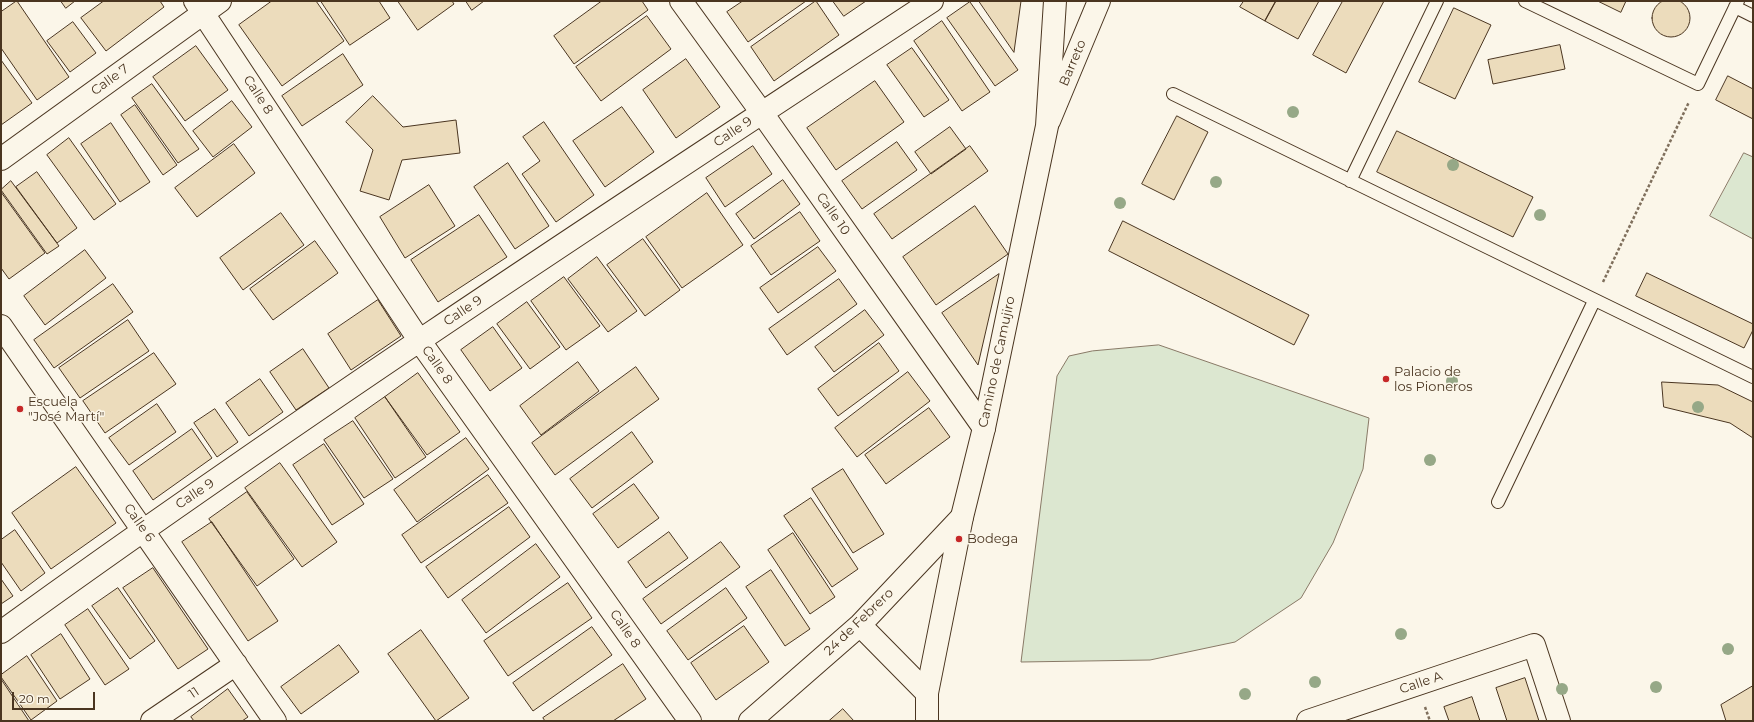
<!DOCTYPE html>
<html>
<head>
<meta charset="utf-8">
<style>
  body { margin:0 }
  #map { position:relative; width:1754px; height:722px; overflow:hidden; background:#fbf6e9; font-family:Montserrat,sans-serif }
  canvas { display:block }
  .frame { position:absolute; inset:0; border:2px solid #4a3520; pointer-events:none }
  .scale { position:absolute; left:12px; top:692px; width:83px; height:18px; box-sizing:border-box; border:2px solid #4a3520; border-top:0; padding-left:5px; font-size:12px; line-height:14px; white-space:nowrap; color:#4a3520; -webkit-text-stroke:3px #fbf6e9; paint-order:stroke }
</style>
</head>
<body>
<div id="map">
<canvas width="1754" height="722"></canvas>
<div class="frame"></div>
<div class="scale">20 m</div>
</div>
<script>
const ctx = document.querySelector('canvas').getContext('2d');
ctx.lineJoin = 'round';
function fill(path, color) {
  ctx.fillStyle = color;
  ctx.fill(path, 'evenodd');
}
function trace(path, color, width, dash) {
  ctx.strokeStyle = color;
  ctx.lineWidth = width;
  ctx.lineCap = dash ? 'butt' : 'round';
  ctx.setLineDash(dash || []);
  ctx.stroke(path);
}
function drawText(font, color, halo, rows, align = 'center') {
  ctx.font = font + ' Montserrat,sans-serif';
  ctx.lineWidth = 3;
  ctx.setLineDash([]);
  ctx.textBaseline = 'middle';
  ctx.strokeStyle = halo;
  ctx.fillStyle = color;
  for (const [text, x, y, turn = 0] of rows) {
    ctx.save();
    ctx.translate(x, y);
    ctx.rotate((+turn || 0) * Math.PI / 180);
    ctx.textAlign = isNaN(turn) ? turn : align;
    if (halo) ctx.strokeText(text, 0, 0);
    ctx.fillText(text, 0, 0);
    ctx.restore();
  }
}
const green = new Path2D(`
  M1744,153L1753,157V239L1710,216Z
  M1159,345L1369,418L1363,469L1333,543L1301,598L1235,642L1150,660L1021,662L1057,376L1069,356L1092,351Z`);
fill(green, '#dce7d0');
trace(green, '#887966', 1);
const building = new Path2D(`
  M1652 18a19 19 0 1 1 38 0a19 19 0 1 1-38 0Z
  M17,1L69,77L37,100L1,48V12Z
  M61,1H75L66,8Z
  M104,1H160L164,7L106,51L81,18Z
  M272,1H316L344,41L282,86L239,25Z
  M321,1H379L390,18L350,45Z
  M398,1H452L454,4L418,30Z
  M466,1H484L472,10Z
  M602,1H642L648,10L574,64L554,36Z
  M743,1H806L748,42L727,12Z
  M816,1L839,35L774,81L751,47Z
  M833,1H866L844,16Z
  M979,1H1021L1014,52Z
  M1244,1H1276L1265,21L1240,7Z
  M1276,1H1319L1298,39L1265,21Z
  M1343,1H1384L1346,73L1313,55Z
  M1598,1H1626L1621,12Z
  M970,2L1018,70L995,86L947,18Z
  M1454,8L1491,25L1455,99L1419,82Z
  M647,16L671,49L601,101L576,67Z
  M942,21L990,92L962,111L914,41Z
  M73,22L96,53L70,72L47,41Z
  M1560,45L1565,69L1493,84L1488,60Z
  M196,46L228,90L185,121L153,77Z
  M912,48L949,100L924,117L887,65Z
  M343,54L363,85L302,126L282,96Z
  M686,59L720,107L676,138L643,90Z
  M1,60L32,103L1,125Z
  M1728,76L1753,89V119L1716,100Z
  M875,81L904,122L836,170L807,128Z
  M152,84L199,149L178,163L132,98Z
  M373,96L403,127L456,120L460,153L402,160L389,200L360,191L373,150L346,122Z
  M232,101L252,127L213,157L193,131Z
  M135,105L177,165L163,175L121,115Z
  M622,107L654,152L605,187L573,141Z
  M1177,116L1208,132L1174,200L1142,184Z
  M544,122L594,195L556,222L522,174L540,161L523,137Z
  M111,123L150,182L120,202L81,144Z
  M950,127L966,149L931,174L915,152Z
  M1397,131L1533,197L1513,237L1377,172Z
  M69,138L116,204L94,220L47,155Z
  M897,142L917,170L862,209L842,181Z
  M234,144L255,173L197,217L175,188Z
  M753,146L772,174L725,207L706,178Z
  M970,146L988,171L892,239L874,214Z
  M508,163L549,226L515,249L474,187Z
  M37,172L77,228L57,243L16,187Z
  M783,180L800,204L754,239L736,214Z
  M11,181L59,246L47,254L1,190Z
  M429,185L455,226L405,258L380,217Z
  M1,192L45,253L9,279L1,268Z
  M707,193L743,245L682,288L646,237Z
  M975,206L1008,254L936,305L903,257Z
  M800,212L820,241L771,275L751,246Z
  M281,213L304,245L243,290L220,258Z
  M479,215L507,257L438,302L411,260Z
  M1123,221L1309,315L1294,345L1109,251Z
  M643,239L680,290L645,316L607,265Z
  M315,241L338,273L273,320L250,289Z
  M818,247L836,271L778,313L760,288Z
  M85,250L106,278L45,325L24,296Z
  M597,257L637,311L608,332L568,279Z
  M1647,273L1753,324V330L1744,348L1636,296Z
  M999,274L978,365L942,313Z
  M564,277L600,326L566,350L531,301Z
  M839,279L857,304L787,355L769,329Z
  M113,284L133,312L54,368L34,340Z
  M378,300L401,336L351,370L328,334Z
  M527,302L560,347L530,369L497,324Z
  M865,310L884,335L834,372L815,347Z
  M128,320L149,351L80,398L59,368Z
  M493,327L522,368L490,391L461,350Z
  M879,343L899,371L838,416L818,389Z
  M303,349L329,388L296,410L270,372Z
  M154,353L176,384L105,433L83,401Z
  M578,362L599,391L541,435L520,406Z
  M636,367L659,399L555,475L532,443Z
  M908,372L930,401L857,457L835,428Z
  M418,373L460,432L427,455L385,397Z
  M260,379L283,412L249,436L226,403Z
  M1662,382L1718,385L1753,402V438L1730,423L1664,407Z
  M385,397L426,457L395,478L355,418Z
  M157,404L176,432L129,465L109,438Z
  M929,408L950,437L886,484L865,455Z
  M215,409L238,442L217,457L194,423Z
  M353,421L393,479L364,498L324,440Z
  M192,429L212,458L153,500L133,471Z
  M632,432L653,462L592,508L570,479Z
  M466,438L489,469L417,522L394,490Z
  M324,444L364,504L332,525L293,465Z
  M280,463L337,542L302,567L245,488Z
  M76,467L116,523L51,569L12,513Z
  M843,469L884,534L853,553L812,489Z
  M488,475L508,503L421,563L402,535Z
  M634,484L659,518L618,548L593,514Z
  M247,492L294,559L257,586L209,519Z
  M811,498L858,569L832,587L784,516Z
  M509,507L530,537L448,598L426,567Z
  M212,522L278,621L248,641L182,542Z
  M15,530L45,573L21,591L1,562V540Z
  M669,532L688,558L646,588L628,562Z
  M793,533L835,597L810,614L768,550Z
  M721,542L740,567L661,624L643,599Z
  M536,544L560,577L486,633L462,600Z
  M153,568L208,649L178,669L123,588Z
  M771,570L810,629L785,646L746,587Z
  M1,579L13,596L1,604Z
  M568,583L592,618L508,676L484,641Z
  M118,588L155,641L130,659L92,606Z
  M726,588L747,618L688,660L667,631Z
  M88,609L129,669L105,685L65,625Z
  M744,626L769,662L716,700L691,663Z
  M592,627L612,655L533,711L513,683Z
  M421,630L469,698L436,721L388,654Z
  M61,634L90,679L60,699L31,655Z
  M339,645L359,672L301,714L281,687Z
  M27,656L57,701L31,720L1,677V675Z
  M623,664L646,699L613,721H545L543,718Z
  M1525,678L1539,721H1507L1496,688Z
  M1,679L29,721H1Z
  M1753,686V721H1726L1721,705Z
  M228,689L248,717L242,721H194L191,717Z
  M1472,697L1480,721H1449L1444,707Z
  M843,709L854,721H829Z`);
fill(building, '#ecdcbc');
trace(building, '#4a3520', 1);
const service = new Path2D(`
  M1525,1L1698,84L1738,1
  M1735,7L1753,16
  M1173,94L1753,377
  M1350,181L1437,1
  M1498,502L1594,301`);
const minor = new Path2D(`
  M195,1L419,340L690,721
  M681,1L762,113L984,428
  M1049,121L1099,1
  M1,159L220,1
  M1,326L275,721
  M860,625L927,693
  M1,632C305,412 619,207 932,1
  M152,721L236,664
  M750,721L860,625L962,517
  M1308,721L1534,645L1559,721`);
const tertiary = new Path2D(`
  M927,721V693L962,517L984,428L1047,126L1055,1`);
trace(service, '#4a3520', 14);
trace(minor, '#4a3520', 24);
trace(tertiary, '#4a3520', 24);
trace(new Path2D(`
  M1603,282L1689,102
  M1425,707L1430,721`), '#7f6f5c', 2.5, [3, 2]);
trace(service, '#fbf6e9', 12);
trace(minor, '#fbf6e9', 22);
trace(tertiary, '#fbf6e9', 22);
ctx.fillStyle = '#96a887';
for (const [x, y] of [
  [1293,112],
  [1453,165],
  [1216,182],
  [1120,203],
  [1540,215],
  [1452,381],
  [1698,407],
  [1430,460],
  [1401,634],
  [1728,649],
  [1315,682],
  [1656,687],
  [1562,689],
  [1245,694]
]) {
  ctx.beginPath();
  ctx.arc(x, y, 6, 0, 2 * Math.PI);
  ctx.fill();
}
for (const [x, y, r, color] of [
  [1386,379,4,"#c62828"],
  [20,409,4,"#c62828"],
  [959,539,4,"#c62828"]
]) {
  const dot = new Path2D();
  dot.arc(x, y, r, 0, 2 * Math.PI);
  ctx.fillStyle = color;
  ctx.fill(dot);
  trace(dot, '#fbf6e9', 1.5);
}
drawText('13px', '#4a3520', '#fbf6e9', [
  ["Barreto",1073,63,-67],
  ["Calle 7",110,80,-36],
  ["Calle 8",258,95,57],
  ["Calle 9",733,132,-34],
  ["Calle 10",833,214,55],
  ["Calle 9",463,311,-34],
  ["Camino de Camujiro",997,362,-78],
  ["Calle 8",437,365,55],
  ["Calle 9",195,494,-34],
  ["Calle 6",139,523,55],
  ["24 de Febrero",859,622,-44],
  ["Calle 8",625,629,55],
  ["Calle A",1421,683,-19],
  ["11",194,693,-34]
]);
drawText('13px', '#4a3520', '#fbf6e9', [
  ["Palacio de",1394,372],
  ["los Pioneros",1394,387],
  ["Escuela",28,402],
  ["\"José Martí\"",28,417],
  ["Bodega",967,539]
], 'left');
</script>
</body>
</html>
